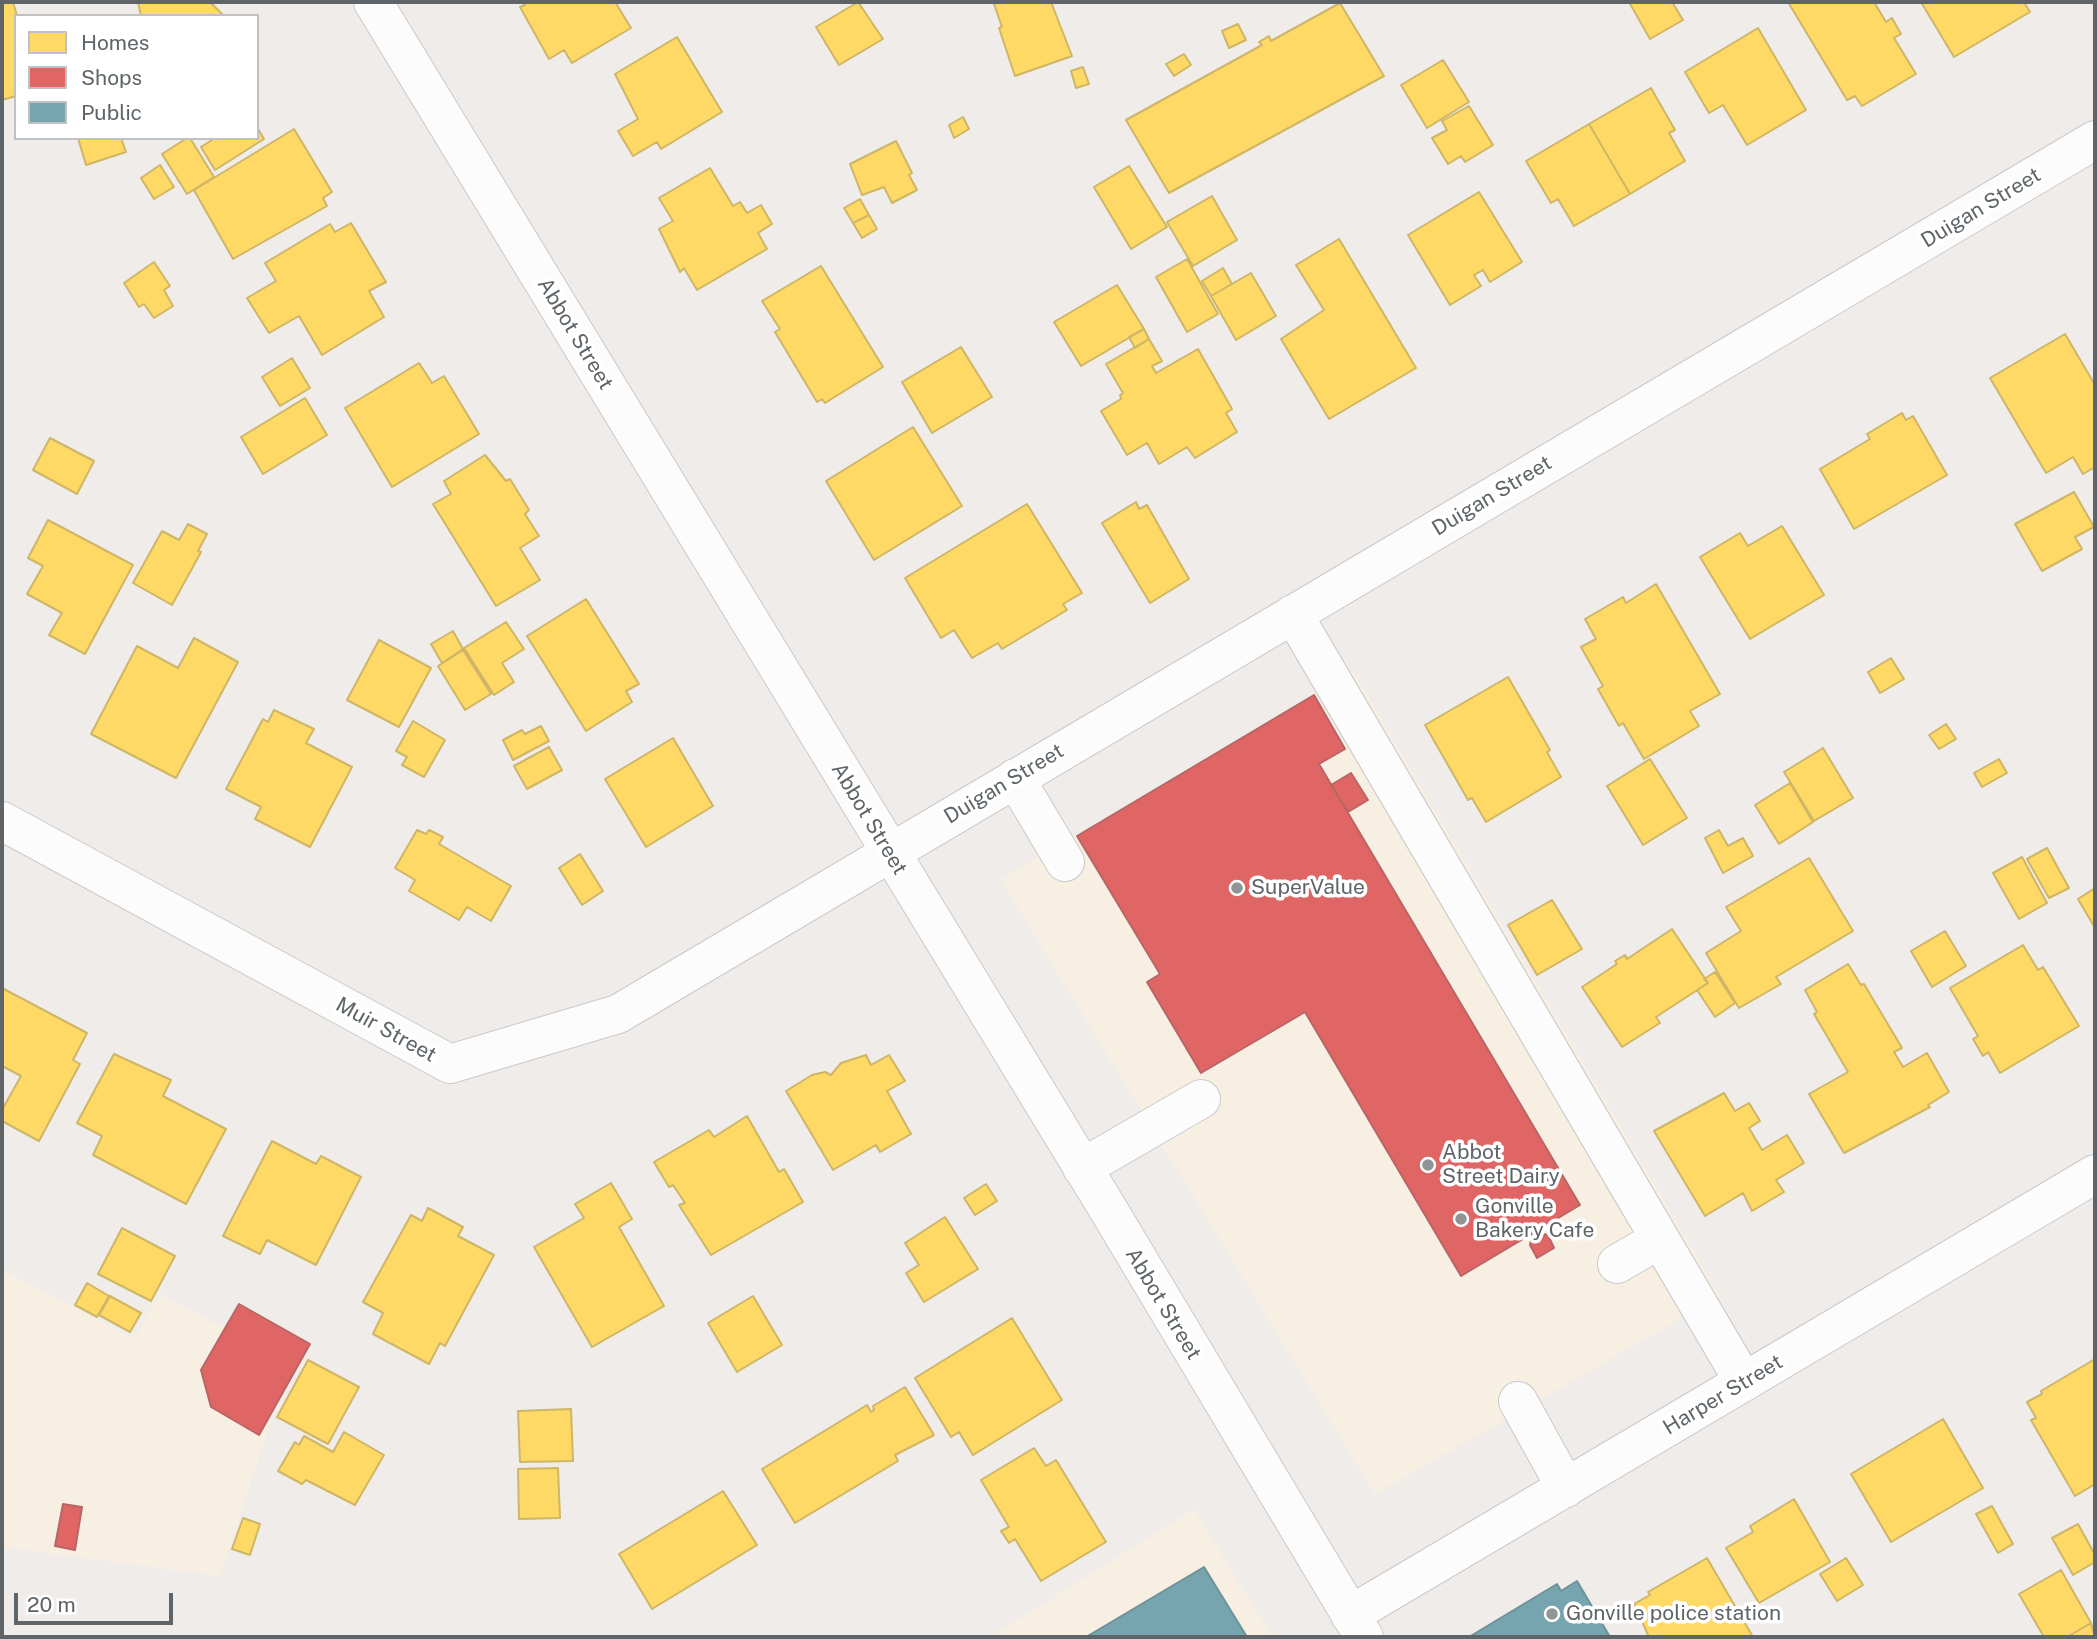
<!DOCTYPE html>
<html>
<head>
<meta charset="utf-8">
<style>
  body { margin:0 }
  #map { position:relative; width:2097px; height:1639px; overflow:hidden; background:#efece9; font-family:"Public Sans",sans-serif }
  canvas { display:block }
  .frame { position:absolute; inset:0; border:4px solid #5e6467; pointer-events:none }
  .legend { position:absolute; left:14px; top:14px; width:245px; height:126px; box-sizing:border-box; background:#fff; border:2px solid #bfc1c2; margin:0; padding:9px 12px; list-style:none; font-size:21px; color:#5e6467 }
  .legend li { display:flex; align-items:center; gap:14px; height:35px }
  .legend b { width:35px; border:2px solid #bfc1c2 }
  .scale { position:absolute; left:14px; top:1593px; width:159px; height:32px; box-sizing:border-box; border:4px solid #5e6467; border-top:0; padding-left:9px; font-size:21px; line-height:24px; white-space:nowrap; color:#5e6467; -webkit-text-stroke:5px #fff; paint-order:stroke }
</style>
</head>
<body>
<div id="map">
<canvas width="2097" height="1639"></canvas>
<div class="frame"></div>
<ul class="legend">
<li><b style="height:19px;background:#ffd966"></b>Homes</li>
<li><b style="height:19px;background:#e06666"></b>Shops</li>
<li><b style="height:19px;background:#76a5af"></b>Public</li>
</ul>
<div class="scale">20 m</div>
</div>
<script>
const ctx = document.querySelector('canvas').getContext('2d');
ctx.lineJoin = 'round';
function fill(path, color) {
  ctx.fillStyle = color;
  ctx.fill(path, 'evenodd');
}
function trace(path, color, width, dash) {
  ctx.strokeStyle = color;
  ctx.lineWidth = width;
  ctx.lineCap = dash ? 'butt' : 'round';
  ctx.setLineDash(dash || []);
  ctx.stroke(path);
}
function drawText(font, color, halo, rows, align = 'center') {
  ctx.font = font + ' "Public Sans",sans-serif';
  ctx.lineWidth = 7;
  ctx.setLineDash([]);
  ctx.textBaseline = 'middle';
  ctx.strokeStyle = halo;
  ctx.fillStyle = color;
  for (const [text, x, y, turn = 0] of rows) {
    ctx.save();
    ctx.translate(x, y);
    ctx.rotate((+turn || 0) * Math.PI / 180);
    ctx.textAlign = isNaN(turn) ? turn : align;
    if (halo) ctx.strokeText(text, 0, 0);
    ctx.fillText(text, 0, 0);
    ctx.restore();
  }
}
fill(new Path2D(`
  M1353,671L1720,1296L1375,1494L1001,880Z
  M2,1269L134,1339L159,1293L225,1329L239,1304L311,1344L273,1415L220,1576L2,1547Z
  M1194,1509L1272,1637H991Z`), '#f8efe3');
const homes = new Path2D(`
  M2,2H13L17,16L16,96L2,100Z
  M138,2H210L224,16H141Z
  M523,2H615L631,28L572,63L564,50L549,59L520,7L525,5Z
  M858,2L883,39L839,65L816,27Z
  M1000,2H1051L1072,56L1015,76L999,28L1002,27L994,4Z
  M1629,2H1672L1683,20L1650,39Z
  M1788,2H1874L1886,22L1892,18L1901,34L1894,38L1916,74L1862,106L1855,96L1847,100Z
  M1921,2H2024L2030,12L1954,57Z
  M1340,3L1384,76L1169,193L1126,120L1262,45L1259,42L1269,36L1271,41Z
  M1238,24L1246,40L1229,48L1222,31Z
  M1758,28L1806,110L1747,145L1723,105L1709,113L1685,72Z
  M677,37L722,112L661,149L657,142L633,156L618,131L638,119L615,74Z
  M1184,54L1191,65L1174,76L1166,64Z
  M1443,60L1469,102L1427,128L1401,85Z
  M1083,67L1089,84L1076,88L1071,71Z
  M1651,88L1675,130L1669,133L1685,161L1630,194L1589,124Z
  M1469,106L1493,145L1465,162L1461,156L1448,164L1432,138L1447,130L1442,121Z
  M963,117L969,129L954,138L949,125Z
  M1589,124L1630,194L1574,226L1558,199L1551,203L1526,161Z
  M257,127L264,139L215,170L201,147L215,138H257Z
  M294,129L332,192L323,198L327,206L233,259L194,190Z
  M78,138H121L126,152L86,165Z
  M187,138H190L214,177L187,194L162,154Z
  M896,141L912,173L909,175L917,190L892,203L884,187L862,195L850,164Z
  M160,165L174,187L154,199L141,178Z
  M1129,166L1167,227L1131,249L1094,187Z
  M710,168L733,206L740,202L747,213L761,205L772,224L758,233L767,249L697,290L684,268L680,272L659,229L673,221L659,198Z
  M1479,192L1522,262L1490,282L1483,270L1474,275L1481,286L1450,305L1408,235Z
  M1212,196L1237,240L1193,266L1167,222Z
  M860,199L869,215L853,223L844,208Z
  M869,215L877,229L862,238L853,223Z
  M351,223L386,282L369,291L384,317L322,355L299,316L269,333L247,298L276,281L265,263L330,224L335,232Z
  M1339,239L1416,368L1329,419L1281,339L1324,310L1296,265Z
  M1187,259L1218,314L1187,332L1156,277Z
  M154,262L170,286L164,290L173,306L154,318L144,304L139,307L124,283Z
  M821,266L883,367L825,403L822,399L817,402L775,332L780,329L762,301Z
  M1223,268L1232,284L1211,296L1202,281Z
  M1251,273L1276,316L1236,340L1211,296Z
  M1117,285L1144,329L1081,366L1054,322Z
  M1144,329L1149,339L1135,348L1129,337Z
  M2065,334L2095,385V467L2083,474L2073,457L2046,473L1990,378Z
  M1149,339L1162,361L1152,366L1156,373L1198,349L1232,409L1226,413L1237,432L1195,458L1187,447L1159,464L1147,443L1127,455L1101,411L1121,399L1120,395L1123,393L1106,364Z
  M961,347L992,397L932,433L902,382Z
  M292,358L310,388L280,406L262,377Z
  M419,363L432,383L444,376L479,434L392,487L345,408Z
  M305,398L327,435L263,474L241,437Z
  M1902,413L1906,420L1913,416L1947,475L1854,529L1820,469L1870,439L1867,434Z
  M913,427L962,506L874,560L826,481Z
  M50,438L94,461L77,494L33,470Z
  M485,455L506,481L510,479L529,510L525,514L539,536L520,548L540,580L496,606L433,504L451,494L444,481Z
  M2074,492L2094,527L2075,537L2082,549L2042,571L2015,524Z
  M1136,502L1139,509L1147,505L1189,579L1150,603L1102,523Z
  M1027,504L1082,593L1063,604L1067,610L1002,649L998,643L972,658L954,630L941,638L905,578Z
  M48,520L133,565L85,654L49,635L62,613L27,594L43,566L28,558Z
  M188,524L207,534L198,551L201,552L172,605L133,583L162,531L179,540Z
  M1782,526L1824,595L1750,639L1700,557L1740,533L1748,546Z
  M1656,584L1720,694L1690,711L1699,726L1644,759L1623,723L1619,726L1598,689L1603,686L1581,647L1596,639L1585,619L1623,597L1626,603Z
  M586,599L639,684L626,691L632,702L586,731L527,636Z
  M506,622L524,649L502,663L514,682L494,695L464,648Z
  M453,631L463,649L442,663L431,644Z
  M194,638L238,662L176,778L91,734L137,646L178,668Z
  M379,640L431,668L399,727L347,700Z
  M463,650L491,694L465,710L438,666Z
  M1891,658L1904,679L1880,693L1868,672Z
  M1508,677L1550,750L1547,752L1561,777L1486,822L1472,798L1468,800L1425,725Z
  M274,710L314,729L306,743L352,767L310,847L255,819L261,807L226,789L263,719L268,722Z
  M413,721L445,740L424,777L402,765L407,757L396,751Z
  M1946,724L1956,739L1939,749L1929,735Z
  M541,726L549,741L513,760L503,740L522,730L525,734Z
  M673,738L713,806L646,847L605,779Z
  M549,747L562,770L527,789L514,766Z
  M1823,748L1853,798L1814,821L1784,772Z
  M1650,759L1687,818L1643,845L1607,786Z
  M1999,759L2007,773L1982,787L1974,773Z
  M1790,783L1813,822L1779,844L1755,805Z
  M417,830L426,834L429,830L443,837L439,844L511,886L491,921L467,907L459,920L409,891L415,880L395,868Z
  M1719,830L1728,846L1743,838L1753,856L1723,873L1705,838Z
  M2047,848L2069,888L2049,898L2027,859Z
  M580,854L603,891L582,905L559,868Z
  M2022,857L2047,903L2019,919L1993,873Z
  M1809,858L1853,931L1776,977L1781,984L1739,1008L1706,953L1741,931L1726,907Z
  M2095,888V928L2078,899Z
  M1552,900L1582,949L1537,975L1508,925Z
  M1672,929L1708,983L1656,1017L1660,1023L1622,1047L1582,987L1617,964L1615,961L1625,955L1627,959Z
  M1945,931L1966,966L1932,987L1911,951Z
  M2023,945L2038,970L2043,967L2079,1026L2000,1073L1988,1052L1983,1056L1973,1039L1978,1036L1950,988Z
  M1848,964L1861,985L1864,984L1902,1048L1894,1052L1903,1067L1927,1053L1949,1092L1928,1105L1930,1107L1844,1153L1809,1094L1848,1072L1814,1014L1817,1012L1805,990Z
  M1715,972L1735,1003L1715,1017L1697,990L1708,983L1704,979Z
  M2,988L87,1033L73,1060L80,1064L39,1141L2,1121V1110L21,1076L2,1066Z
  M114,1054L171,1080L163,1096L226,1129L186,1204L93,1155L102,1136L77,1123Z
  M866,1055L871,1065L889,1055L905,1081L887,1091L911,1134L880,1152L876,1145L833,1170L786,1091L812,1075L825,1072L831,1075L841,1063Z
  M1724,1093L1735,1111L1749,1103L1760,1121L1749,1128L1762,1150L1787,1135L1804,1163L1776,1180L1784,1192L1752,1211L1743,1193L1705,1216L1654,1131Z
  M747,1116L779,1172L784,1169L803,1202L711,1255L679,1205L685,1203L673,1185L669,1187L654,1162L709,1130L714,1137Z
  M272,1141L316,1164L321,1156L361,1177L316,1265L267,1240L260,1254L223,1236Z
  M611,1183L632,1219L619,1227L664,1306L592,1347L534,1247L584,1218L575,1204Z
  M986,1184L997,1201L975,1215L964,1198Z
  M428,1208L463,1227L458,1236L494,1255L445,1346L440,1343L429,1364L373,1334L383,1313L363,1302L411,1215L422,1221Z
  M945,1217L978,1269L924,1302L906,1273L919,1265L905,1243Z
  M122,1228L175,1256L151,1301L98,1274Z
  M87,1283L109,1296L97,1317L75,1305Z
  M110,1296L141,1313L130,1332L99,1315Z
  M753,1296L782,1345L737,1372L708,1323Z
  M1012,1318L1062,1400L973,1455L959,1432L951,1437L915,1378Z
  M2095,1359V1484L2075,1496L2031,1420L2036,1418L2027,1402L2042,1394L2041,1391Z
  M308,1360L359,1387L328,1444L277,1417Z
  M905,1387L934,1435L895,1455L898,1461L795,1523L762,1469L867,1405L871,1412L874,1410L873,1406Z
  M571,1409L573,1461L520,1462L518,1411Z
  M1943,1419L1983,1488L1891,1542L1851,1474Z
  M344,1432L384,1455L355,1505L306,1480L302,1484L278,1471L295,1442L299,1445L304,1436L333,1452Z
  M1034,1448L1046,1466L1056,1460L1106,1542L1041,1581L1015,1539L1009,1543L1001,1531L1009,1527L981,1480Z
  M558,1468L560,1518L519,1519L518,1469Z
  M723,1491L757,1545L652,1609L619,1554Z
  M1794,1499L1830,1562L1759,1603L1726,1548L1753,1532L1750,1526Z
  M1992,1506L2013,1544L1998,1553L1976,1514Z
  M243,1518L260,1524L250,1555L232,1549Z
  M2078,1524L2095,1555V1562L2073,1575L2052,1538Z
  M1707,1558L1753,1637H1649L1634,1604L1650,1595L1648,1592Z
  M1846,1558L1863,1585L1837,1601L1820,1574Z
  M2061,1570L2091,1623L2067,1637H2044L2019,1594Z
  M2091,1623L2095,1637H2067Z`);
fill(homes, '#ffd966');
trace(homes, '#cfb666', 2);
const shops = new Path2D(`
  M1314,695L1345,749L1319,764L1580,1205L1461,1276L1305,1012L1201,1073L1147,982L1160,974L1077,836Z
  M1351,773L1368,800L1348,812L1331,785Z
  M1533,1232L1548,1235L1554,1248L1537,1258L1530,1245Z
  M239,1304L310,1344L259,1435L211,1407L201,1370Z
  M63,1504L82,1507L75,1550L55,1546Z`);
fill(shops, '#e06666');
trace(shops, '#b96566', 2);
const public = new Path2D(`
  M1204,1567L1247,1637H1086Z
  M1577,1581L1610,1637H1469L1557,1584L1561,1591Z`);
fill(public, '#76a5af');
trace(public, '#6f9299', 2);
const minor = new Path2D(`
  M373,2L1105,1204L1364,1637
  M1293,614L1744,1382
  M1015,778L1065,862
  M2,821L450,1064L618,1014L2095,140
  M1082,1168L1201,1099
  M1617,1264L1660,1239
  M1518,1401L1566,1488
  M1350,1615L2095,1174`);
trace(minor, '#cacaca', 40);
trace(minor, '#fdfcfc', 38);
for (const [x, y, r, color] of [
  [1237,888,7,"#919494"],
  [1428,1165,7,"#919494"],
  [1461,1219,7,"#919494"],
  [1552,1614,7,"#919494"]
]) {
  const dot = new Path2D();
  dot.arc(x, y, r, 0, 2 * Math.PI);
  ctx.fillStyle = color;
  ctx.fill(dot);
  trace(dot, '#fff', 2.5);
}
drawText('21px', '#5e6467', '#fff', [
  ["Duigan Street",1981,208,-31],
  ["Abbot Street",575,334,59],
  ["Duigan Street",1492,496,-31],
  ["Duigan Street",1004,784,-31],
  ["Abbot Street",869,819,59],
  ["Muir Street",386,1030,29],
  ["Abbot Street",1163,1304,59],
  ["Harper Street",1723,1395,-31]
]);
drawText('21px', '#5e6467', '#fff', [
  ["SuperValue",1251,888],
  ["Abbot",1442,1153],
  ["Street Dairy",1442,1177],
  ["Gonville",1475,1207],
  ["Bakery Cafe",1475,1231],
  ["Gonville police station",1566,1614]
], 'left');
</script>
</body>
</html>
